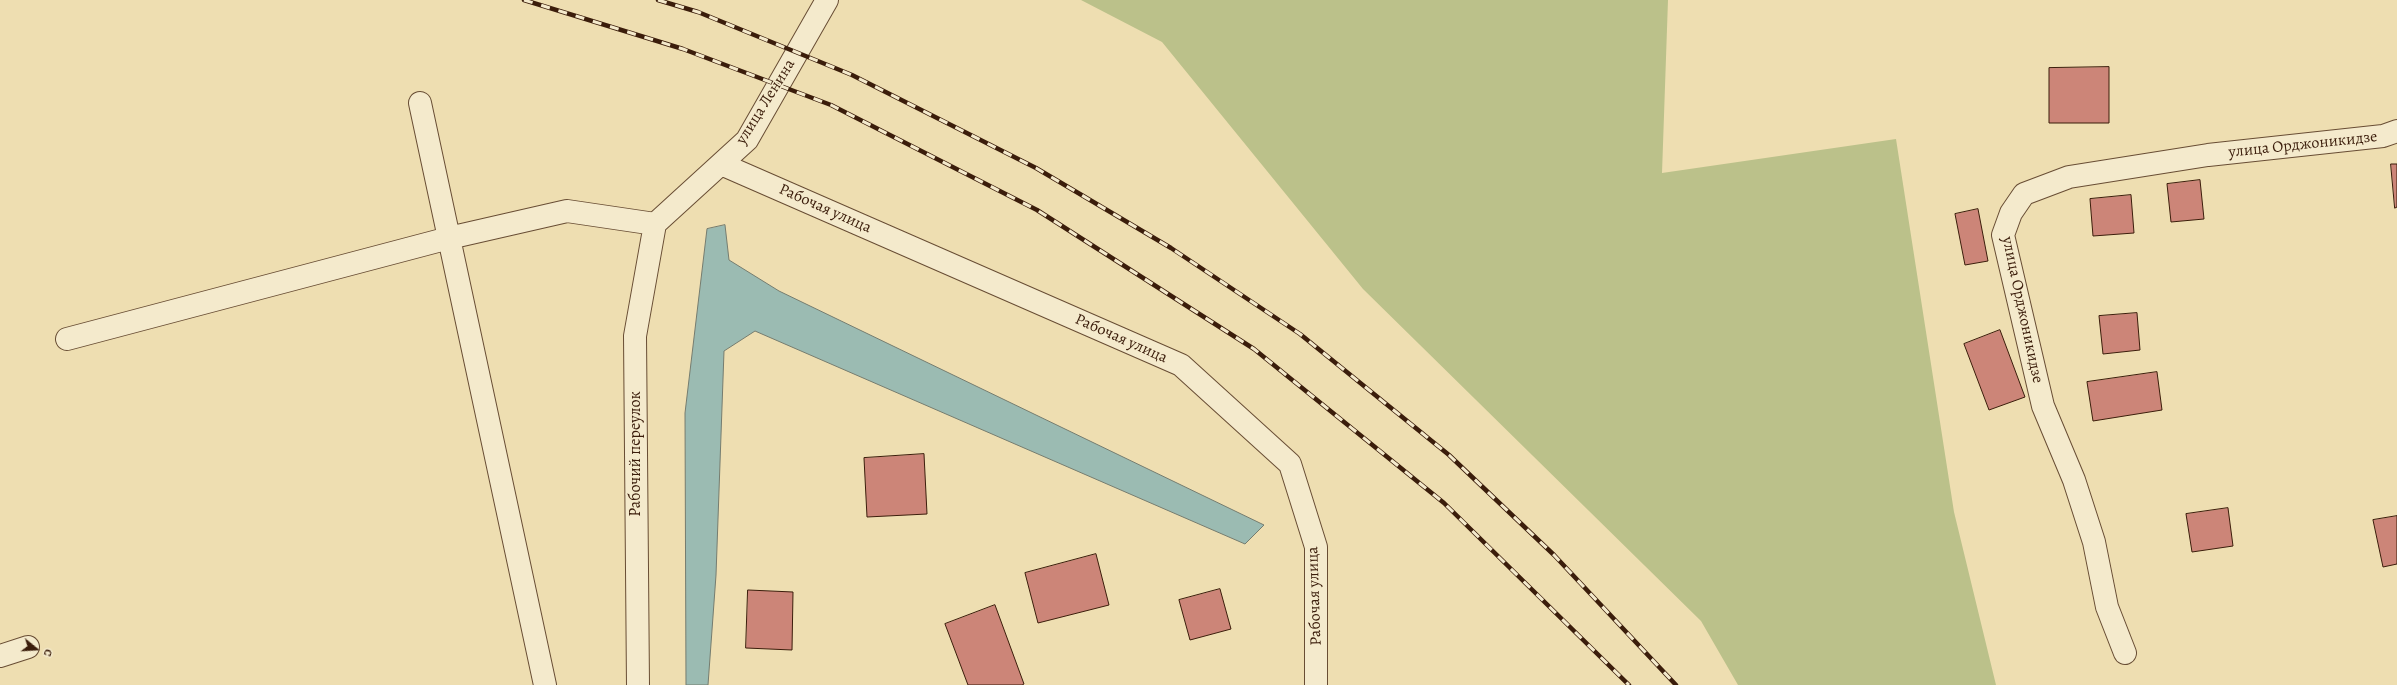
<!DOCTYPE html>
<html>
<head>
<meta charset="utf-8">
<style>
  body { margin:0 }
  #map { position:relative; width:2397px; height:685px; overflow:hidden; background:#eedeb1; font-family:Alegreya,serif }
  canvas { display:block }
  .north { position:absolute; left:16px; top:629px; width:40px; height:40px; -webkit-text-stroke:3px #f4eacc; paint-order:stroke; rotate:108deg; font-size:11px; font-weight:700; line-height:16px; text-align:center; color:#3b1d0b }
  .north::after { content:''; display:block; margin:auto; width:14px; height:18px; background:#3b1d0b; clip-path:polygon(50% 0,100% 100%,50% 72%,0 100%) }
</style>
</head>
<body>
<div id="map">
<canvas width="2397" height="685"></canvas>
<div class="north">С</div>
</div>
<script>
const ctx = document.querySelector('canvas').getContext('2d');
ctx.lineJoin = 'round';
function fill(path, color) {
  ctx.fillStyle = color;
  ctx.fill(path, 'evenodd');
}
function trace(path, color, width, dash) {
  ctx.strokeStyle = color;
  ctx.lineWidth = width;
  ctx.lineCap = dash ? 'butt' : 'round';
  ctx.setLineDash(dash || []);
  ctx.stroke(path);
}
function drawText(font, color, halo, rows, align = 'center') {
  ctx.font = font + ' Alegreya,serif';
  ctx.lineWidth = 3;
  ctx.setLineDash([]);
  ctx.textBaseline = 'middle';
  ctx.strokeStyle = halo;
  ctx.fillStyle = color;
  for (const [text, x, y, turn = 0] of rows) {
    ctx.save();
    ctx.translate(x, y);
    ctx.rotate((+turn || 0) * Math.PI / 180);
    ctx.textAlign = isNaN(turn) ? turn : align;
    if (halo) ctx.strokeText(text, 0, 0);
    ctx.fillText(text, 0, 0);
    ctx.restore();
  }
}
fill(new Path2D(`
  M1081,0H1668L1662,173L1896,139L1954,512L1996,685H1738L1701,621L1363,289L1162,42Z`), '#bbc18a');
const water = new Path2D(`
  M725,225L729,260L779,291L1264,525L1245,544L755,331L724,351L716,575L708,685H686L685,413L707,229Z`);
fill(water, '#9bbbb2');
trace(water, '#757c6f', 1);
const building = new Path2D(`
  M2109,67V123H2049V68Z
  M2391,164H2397V207L2395,208Z
  M2200,180L2204,219L2171,222L2167,184Z
  M2131,195L2134,233L2093,236L2090,199Z
  M1978,209L1988,261L1965,265L1955,214Z
  M2137,313L2140,350L2103,354L2099,316Z
  M2000,330L2025,397L1989,410L1964,344Z
  M2157,372L2162,410L2093,421L2087,382Z
  M924,454L927,514L867,517L864,458Z
  M2228,508L2233,546L2192,552L2186,514Z
  M2397,516V564L2383,567L2373,520Z
  M1096,554L1109,605L1038,623L1025,573Z
  M1220,589L1231,629L1190,640L1179,600Z
  M748,590L793,592L792,650L746,648Z
  M995,605L1024,684L1022,685H968L945,624Z`);
fill(building, '#cc8578');
trace(building, '#3b1d0b', 1);
const minor = new Path2D(`
  M420,103L545,685
  M721,164L1181,365L1290,464L1316,547V685
  M655,224L747,140L827,0
  M67,339L449,238L567,211L655,224
  M2125,653L2107,607L2094,542L2074,480L2043,406L2003,235L2011,213L2024,194L2069,177L2208,155L2383,136L2397,131
  M0,656L28,647
  M638,685L635,336L655,224`);
trace(minor, '#684d34', 24);
trace(minor, '#f4eacc', 22);
const rail = new Path2D(`
  M524,0L683,49L831,105L1037,210L1254,349L1444,503L1629,685
  M658,0L698,12L852,75L1036,168L1171,248L1300,334L1449,455L1554,555L1676,685`);
trace(rail, '#3b1d0b', 4.5);
trace(rail, '#f4eacc', 3, [9]);
drawText('16px', '#3b1d0b', '#f4eacc', [
  ["улица Ленина",766,102,-58],
  ["улица Орджоникидзе",2303,145,-6],
  ["Рабочая улица",825,209,24],
  ["улица Орджоникидзе",2022,310,78],
  ["Рабочая улица",1121,339,24],
  ["Рабочий переулок",636,454,-90],
  ["Рабочая улица",1315,596,-92]
]);
</script>
</body>
</html>
